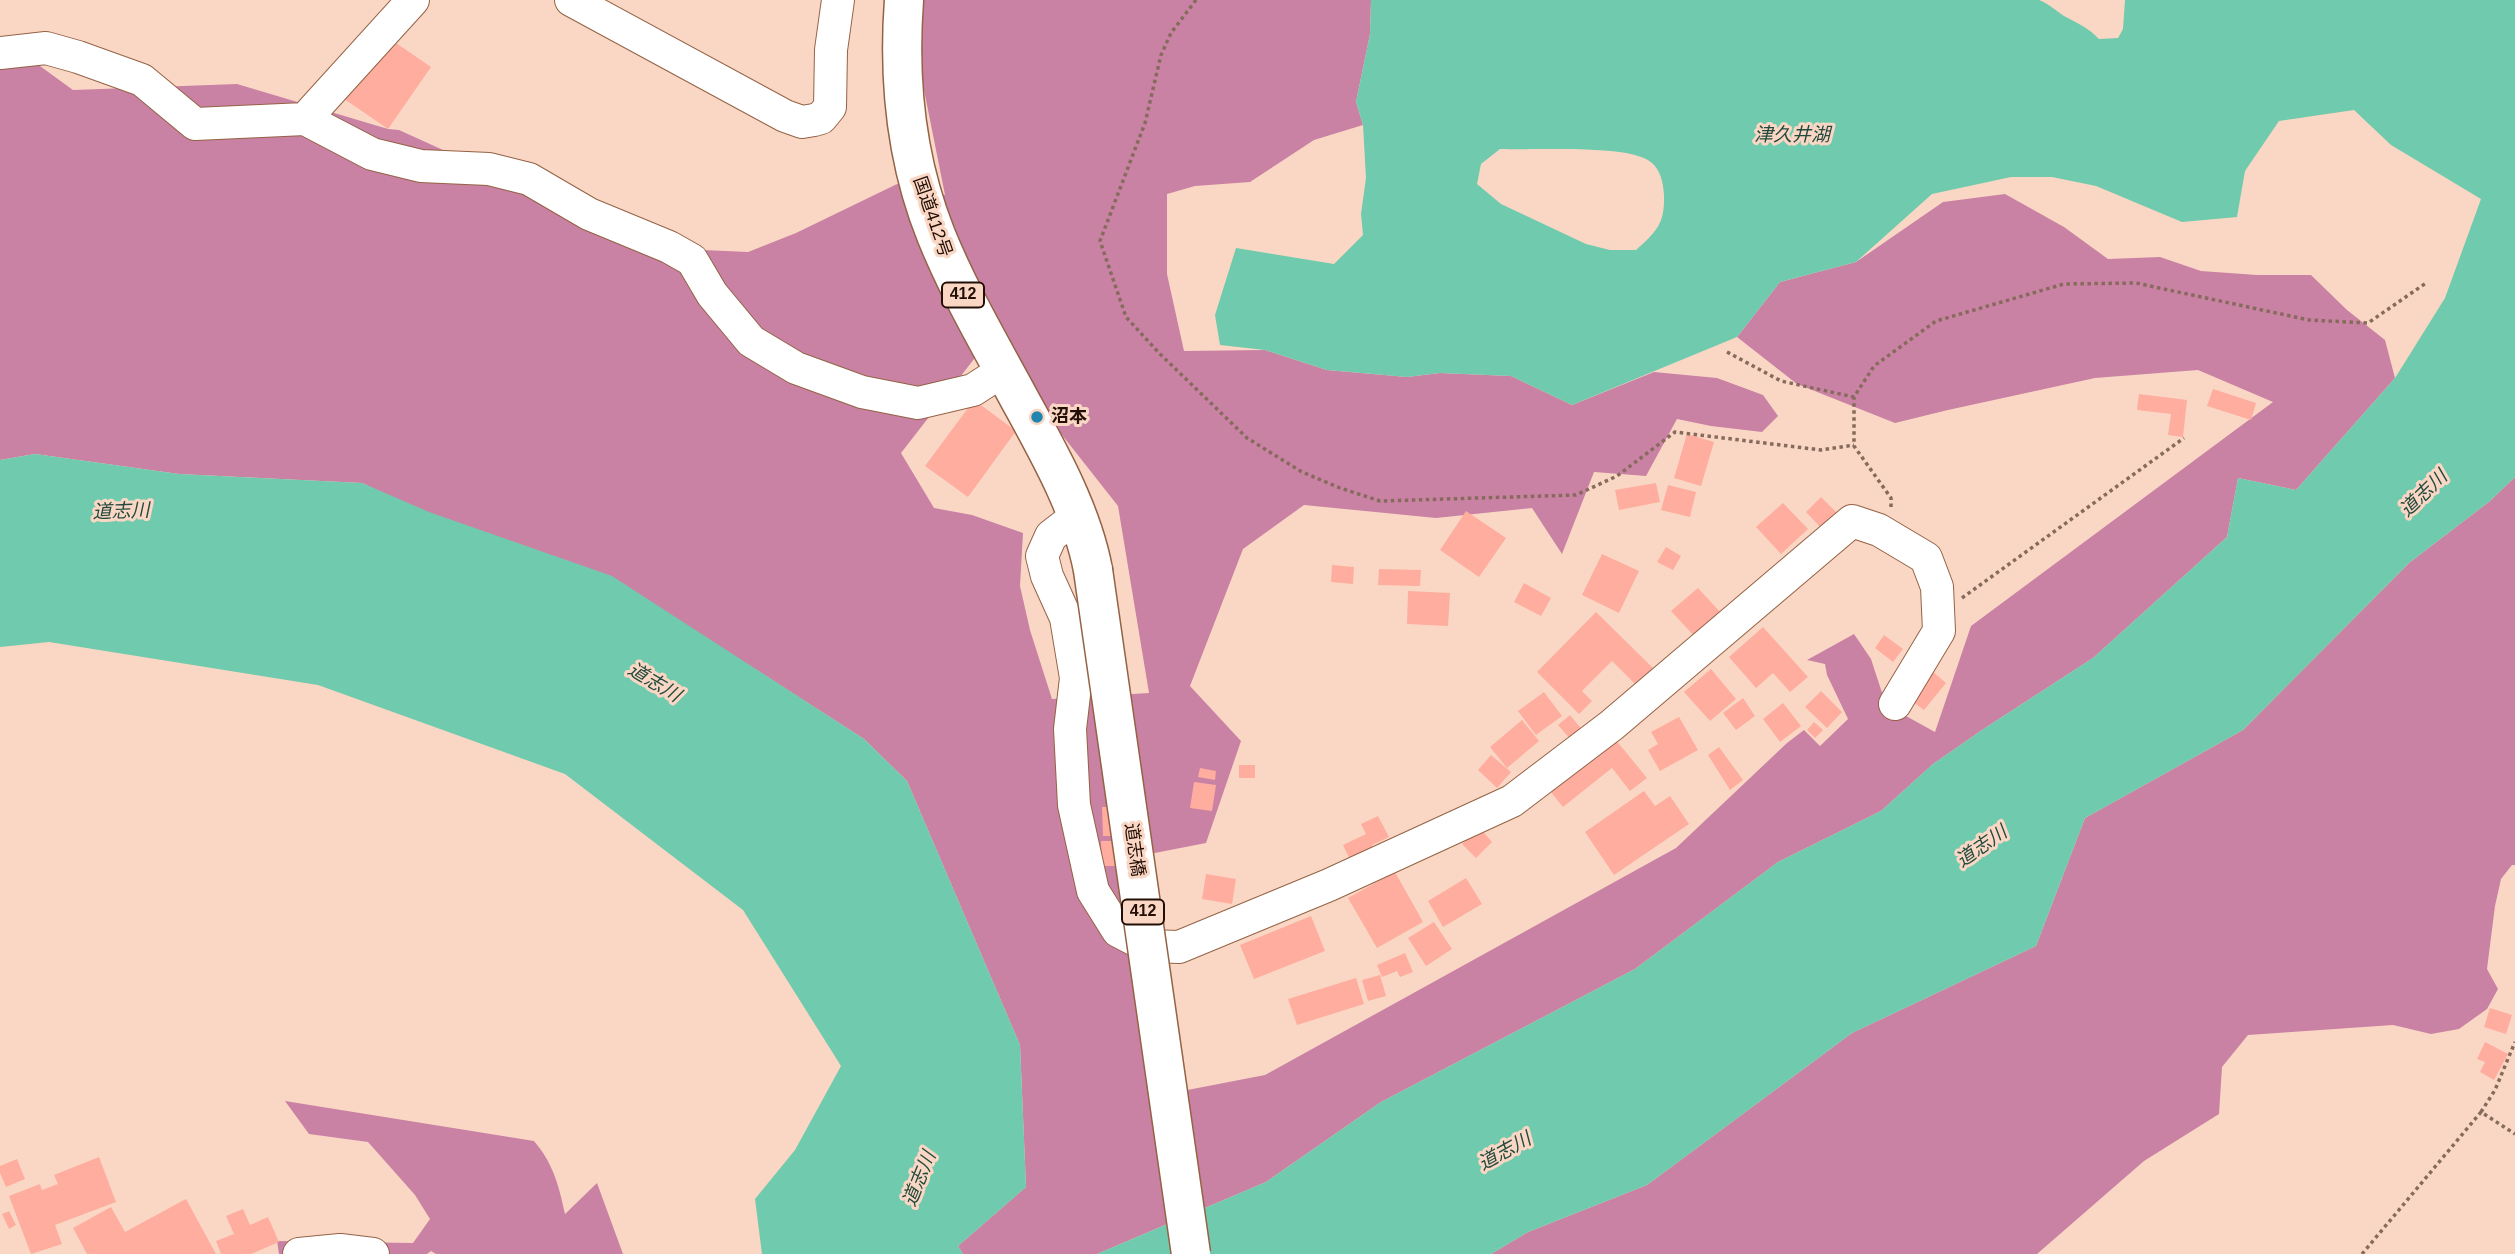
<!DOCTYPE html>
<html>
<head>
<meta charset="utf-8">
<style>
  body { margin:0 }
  canvas { display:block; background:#fad7c4 }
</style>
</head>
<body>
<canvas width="2515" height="1254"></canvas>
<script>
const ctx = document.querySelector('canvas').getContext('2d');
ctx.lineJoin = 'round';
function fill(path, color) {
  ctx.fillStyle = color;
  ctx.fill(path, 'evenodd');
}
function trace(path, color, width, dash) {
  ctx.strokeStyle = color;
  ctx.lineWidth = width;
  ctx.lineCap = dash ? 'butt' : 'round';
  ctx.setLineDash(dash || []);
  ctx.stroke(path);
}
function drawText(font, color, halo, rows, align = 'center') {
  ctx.font = font + ' Arial,"Noto Sans JP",sans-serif';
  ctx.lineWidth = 6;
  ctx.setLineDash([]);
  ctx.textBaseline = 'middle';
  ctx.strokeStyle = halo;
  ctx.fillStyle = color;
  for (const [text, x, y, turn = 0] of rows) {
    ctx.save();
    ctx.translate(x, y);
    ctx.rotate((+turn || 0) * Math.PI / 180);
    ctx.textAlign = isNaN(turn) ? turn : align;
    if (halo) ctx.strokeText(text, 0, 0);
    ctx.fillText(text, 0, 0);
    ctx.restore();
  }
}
fill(new Path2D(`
  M917,0H1371L1370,34L1356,102L1363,125L1314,140L1250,182L1195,186L1167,194V274L1184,351L1265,350L1327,370L1407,377L1440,373L1511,376L1572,405L1654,372L1717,378L1763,395L1778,416L1762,432L1711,426L1677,419L1646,476L1594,472L1562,554L1532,508L1436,518L1304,505L1243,549L1190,686L1241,741L1206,843L1124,859L1177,1092L1265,1075L1676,848L1787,743L1804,730L1820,746L1848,719L1827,675L1825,664L1807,660L1854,634L1871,659L1886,705L1935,732L1971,626L2273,402L2198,370L2095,378L1948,410L1895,423L1797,384L1737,337L1780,282L1856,262L1943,202L2005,194L2064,227L2108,259L2160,257L2201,271L2257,275H2311L2347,310L2385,340L2395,378L2296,490L2238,478L2227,537L2093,658L1985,728L1933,764L1881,811L1778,862L1635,969L1381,1102L1266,1182L1097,1254H963L958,1246L1026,1187L1020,1045L907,781L864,739L749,665L362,483L179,474L35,454L0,460V37L73,90L237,84L388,129L399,130L659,248L748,252L796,233L897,184L945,195L917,55ZM988,341L1118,506L1149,693L1052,699L1030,630L1020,586L1023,533L972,515L934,508L901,453Z
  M2515,477V865H2512L2501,879L2495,906L2487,969L2498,989L2487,1009L2459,1029L2431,1034L2393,1025L2248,1035L2222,1067L2219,1114L2144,1161L2037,1254H1491L1528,1232L1647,1185L1852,1033L2036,946L2085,818L2243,730L2409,563L2490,501Z
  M285,1101L534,1141C553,1163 559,1186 565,1214L597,1183L623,1254H436L431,1251L427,1254H279L277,1241L413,1243L430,1219L415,1195L368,1142L309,1134Z`), '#ca82a4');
fill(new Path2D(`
  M1371,0H2039C2049,4 2055,10 2064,16C2077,23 2089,28 2099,39L2118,38L2123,29L2125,0H2515V477L2490,501L2409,563L2243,730L2085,818L2036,946L1852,1033L1647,1185L1528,1232L1491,1254H1097L1266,1182L1381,1102L1635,969L1778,862L1881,811L1933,764L1985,728L2093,658L2227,537L2238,478L2296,490L2395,378L2445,298L2481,199L2391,145L2354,110L2279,121L2245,171L2237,217L2182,222L2096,186L2052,177H2011L1932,194L1856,262L1780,282L1737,337L1572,405L1511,376L1440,373L1407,377L1327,370L1265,350L1220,345L1215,315L1236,248L1334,264L1363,235L1361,214L1366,178L1363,125L1356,102L1370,34ZM1500,149C1531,150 1621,145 1646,159C1660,166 1663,181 1664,195C1665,224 1656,232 1636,250H1610L1586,244L1501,204L1477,184L1481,164Z
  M35,454L179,474L362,483L429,512L612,576L864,739L907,781L1020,1045L1026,1187L958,1246L963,1254H762L755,1199L795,1150L841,1066L743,910L565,774L318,685L49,642L0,647V460Z`), '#70caad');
fill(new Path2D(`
  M383,34L431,67L388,129L340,96Z
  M2213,389L2256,403L2251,420L2207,406Z
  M2139,394L2187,400L2183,437L2168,435L2171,414L2137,410Z
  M974,400L1016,431L968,497L925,466Z
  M1687,434L1714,442L1701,486L1674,478Z
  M1656,483L1660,502L1619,510L1615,490Z
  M1668,485L1696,492L1690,517L1661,510Z
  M1821,497L1841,517L1825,532L1806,512Z
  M1783,503L1808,529L1781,554L1756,527Z
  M1466,511L1506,538L1479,577L1440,550Z
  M1666,547L1681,556L1673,570L1657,562Z
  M1602,554L1639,571L1619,613L1582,595Z
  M1332,565L1354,567L1353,584L1331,582Z
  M1379,569L1421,570L1420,586L1378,585Z
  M1524,583L1551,598L1541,616L1514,602Z
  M1698,588L1722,614L1696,638L1671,611Z
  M1408,591L1450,593L1448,626L1407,624Z
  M1596,612L1655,670L1638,687L1612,661L1582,691L1592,701L1579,714L1537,672Z
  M1763,627L1808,677L1790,692L1773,673L1756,688L1729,657Z
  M1884,635L1903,649L1893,662L1875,648Z
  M1711,669L1736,699L1710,721L1684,692Z
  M1931,670L1946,683L1924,710L1909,699Z
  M1821,691L1842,712L1827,728L1805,707Z
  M1544,692L1562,716L1536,735L1518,711Z
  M1743,698L1755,716L1736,730L1723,713Z
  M1783,703L1801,726L1780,742L1763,719Z
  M1570,715L1583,731L1572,741L1558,725Z
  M1679,717L1698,750L1660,771L1648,750L1658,744L1651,732Z
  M1522,720L1539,741L1507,768L1490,747Z
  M1814,722L1823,730L1815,738L1807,730Z
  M1615,739L1647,778L1630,791L1612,768L1563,807L1550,791Z
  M1719,747L1743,780L1730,790L1708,755Z
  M1491,755L1511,772L1497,788L1478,770Z
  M1239,765H1255V778H1239Z
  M1200,768L1216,771L1215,780L1198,777Z
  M1194,782L1216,785L1212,811L1190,808Z
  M1644,791L1655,806L1670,796L1689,824L1614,875L1585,832Z
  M1102,807H1118L1119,836H1103Z
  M1378,816L1389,837L1372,845L1376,853L1352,864L1343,845L1366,834L1361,824Z
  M1480,828L1492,842L1476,858L1462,844Z
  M1101,841H1122L1117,866H1102Z
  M1395,872L1423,922L1377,948L1348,898Z
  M1206,874L1236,879L1232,904L1202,899Z
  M1466,878L1482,904L1443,927L1428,901Z
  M1311,916L1325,951L1254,979L1240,945Z
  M1434,922L1452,949L1426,966L1408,938Z
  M1405,953L1413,972L1400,977L1397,971L1382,977L1377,965Z
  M1380,975L1386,996L1368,1001L1362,980Z
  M1356,978L1364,1004L1297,1025L1288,999Z
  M2490,1008L2512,1015L2506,1034L2484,1027Z
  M2485,1042L2508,1054L2494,1080L2480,1072L2485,1062L2477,1059Z
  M99,1157L116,1202L55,1225L62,1244L31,1254L9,1196L40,1184L42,1190L58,1184L54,1175Z
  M17,1159L25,1179L6,1187L0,1173V1166Z
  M186,1199L216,1254H87L73,1228L111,1207L125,1232Z
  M243,1209L250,1225L268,1217L279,1242L251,1254H221L216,1241L234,1234L226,1216Z
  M9,1211L16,1225L9,1229L2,1214Z`), '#fead9f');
const minor = new Path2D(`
  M571,0L785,116L802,122L814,120L821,118L830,107L831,50L838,0
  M0,53L46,48L78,57L142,80L195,124L305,119L372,154L421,166L489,169L529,179L589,214L669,247L692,260L712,294L751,341L796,368L862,392L918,403L973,390L1004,370
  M305,119L413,0
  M1077,516L1051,536L1042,556L1047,576L1066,618L1076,678L1070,729L1074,805L1093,891L1118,931L1147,946L1179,947L1329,885L1512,801L1612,725L1852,521L1879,530L1926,558L1937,587L1939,631L1895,704
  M299,1254L340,1250L373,1254`);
const highway = new Path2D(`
  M904,0C898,80 906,160 936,235C959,292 991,346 1020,400C1049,453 1082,511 1093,570`);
trace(minor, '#946245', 34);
trace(highway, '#946245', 41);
trace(new Path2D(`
  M1196,0L1171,33L1161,55L1145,123L1100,241L1126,317L1159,353L1247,438L1302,472L1340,488L1380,501L1576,495L1617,476L1675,432L1821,450L1854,445
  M1727,352L1781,381L1854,397
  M1891,507V498L1854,446V397L1874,366L1936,321L2064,284L2136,283L2309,320L2368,323L2426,283
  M1962,598L2184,438
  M2481,1112L2495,1090L2515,1042
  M2362,1254L2481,1112L2515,1134`), '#866b5d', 3.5, [3.5, 3.5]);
trace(minor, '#fff', 32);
trace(highway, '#fff', 38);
const highwayBridge = new Path2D(`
  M1093,570L1191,1254`);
trace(highwayBridge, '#946245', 41, []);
trace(highwayBridge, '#fff', 38);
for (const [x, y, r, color] of [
  [1037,417,7,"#1e86af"]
]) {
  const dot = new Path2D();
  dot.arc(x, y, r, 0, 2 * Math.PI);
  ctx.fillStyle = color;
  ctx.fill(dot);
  trace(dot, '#fad7c4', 2.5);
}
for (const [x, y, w] of [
  [963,295,42],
  [1143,912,42]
]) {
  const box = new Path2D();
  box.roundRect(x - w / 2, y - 12.5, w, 25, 5);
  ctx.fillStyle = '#fad7c4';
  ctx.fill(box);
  trace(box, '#230f05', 2);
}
drawText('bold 16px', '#230f05', null, [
  ["412",963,295],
  ["412",1143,912]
]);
drawText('18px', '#230f05', '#fad7c4', [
  ["国道412号",932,217,71],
  ["道志橋",1134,850,82]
]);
drawText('bold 18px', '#230f05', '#fad7c4', [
  ["沼本",1051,417]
], 'left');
drawText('italic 19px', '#224a3e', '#fad7c4', [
  ["津久井湖",1792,136],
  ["道志川",2424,494,-44],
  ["道志川",121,512,-2],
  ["道志川",654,683,31],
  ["道志川",1982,847,-35],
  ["道志川",1505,1152,-29],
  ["道志川",920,1179,-68]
]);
</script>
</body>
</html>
